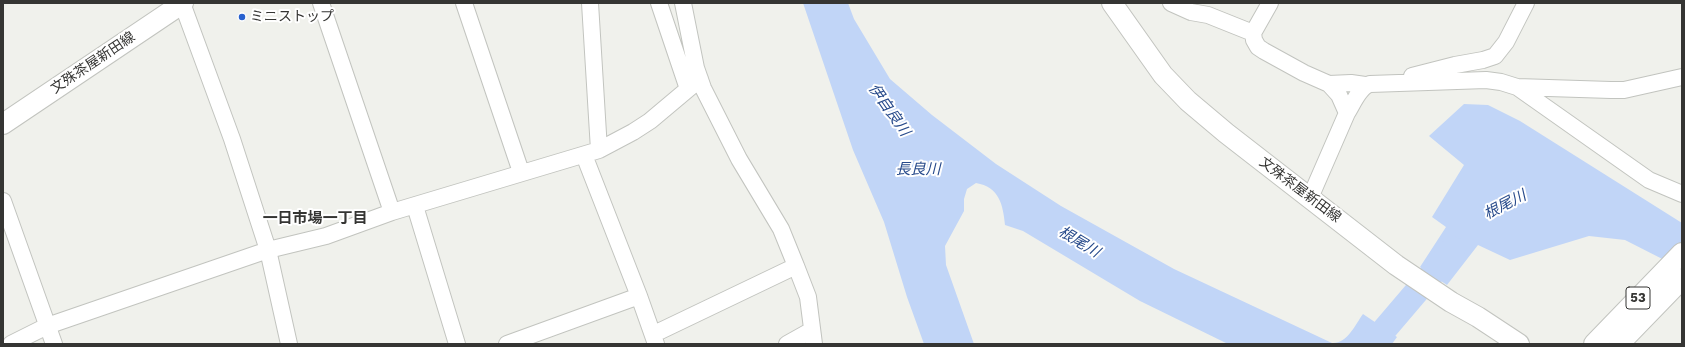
<!DOCTYPE html>
<html>
<head>
<meta charset="utf-8">
<style>
  body { margin:0 }
  #map { position:relative; width:1685px; height:347px; overflow:hidden; background:#f0f1ec; font-family:"Work Sans",sans-serif }
  canvas { display:block }
  .frame { position:absolute; inset:0; border:4px solid #353533; pointer-events:none }
</style>
</head>
<body>
<div id="map">
<canvas width="1685" height="347"></canvas>
<div class="frame"></div>
</div>
<script>
const ctx = document.querySelector('canvas').getContext('2d');
ctx.lineJoin = 'round';
function fill(path, color) {
  ctx.fillStyle = color;
  ctx.fill(path, 'evenodd');
}
function trace(path, color, width, dash) {
  ctx.strokeStyle = color;
  ctx.lineWidth = width;
  ctx.lineCap = dash ? 'butt' : 'round';
  ctx.setLineDash(dash || []);
  ctx.stroke(path);
}
function drawText(font, color, halo, rows, align = 'center') {
  ctx.font = font + ' "Work Sans","Noto Sans JP",sans-serif';
  ctx.lineWidth = 4;
  ctx.setLineDash([]);
  ctx.textBaseline = 'middle';
  ctx.strokeStyle = halo;
  ctx.fillStyle = color;
  for (const [text, x, y, turn = 0] of rows) {
    ctx.save();
    ctx.translate(x, y);
    ctx.rotate((+turn || 0) * Math.PI / 180);
    ctx.textAlign = isNaN(turn) ? turn : align;
    if (halo) ctx.strokeText(text, 0, 0);
    ctx.fillText(text, 0, 0);
    ctx.restore();
  }
}
fill(new Path2D(`
  M803,3H848L854,19L890,79L932,115L996,164L1061,206L1174,269L1332,343C1347,344 1355,325 1363,314L1397,337L1392,344H1228L1140,301L1023,231L1005,225C1003,204 999,187 976,183L967,189L964,199V211L945,246L946,265L974,344H924L907,297L884,222L853,150Z
  M1464,104L1488,105L1520,121L1682,223V269L1625,240L1589,236L1510,260L1478,245L1447,285L1420,267L1446,227L1432,217L1464,165L1429,136Z`), '#c1d5f7');
trace(new Path2D(`
  M1372,344L1453,249`), '#c1d5f7', 25);
const minor = new Path2D(`
  M182,3L232,139L268,250L289,344
  M321,3L392,212
  M464,3L521,172
  M590,3L599,150
  M659,3L688,89
  M1171,3L1191,12L1208,15L1253,33
  M1270,3L1253,33L1254,40L1258,47L1264,51L1304,73L1329,84L1351,83L1365,85
  M1412,76L1455,65L1483,60L1495,56L1506,42L1526,3
  M1517,87L1649,180L1682,194
  M1347,113C1353,104 1359,87 1370,84L1486,80L1501,82L1517,87L1611,90H1624L1682,77
  M584,155L639,296L656,344
  M1310,198L1347,113L1339,95L1329,84
  M3,201L54,344
  M415,206L457,344
  M796,266L808,297L814,344
  M654,334L796,266L781,229L739,159L703,88L696,68L683,3
  M11,344L47,326L268,250L326,236L392,212L599,150L633,132L650,121L700,79
  M507,344L639,296
  M787,344L812,330`);
const major = new Path2D(`
  M1112,3L1163,75L1188,101L1226,133L1396,265L1451,302L1478,317L1519,344
  M3,124L183,3
  M1594,344L1682,253
  M1619,344L1682,279`);
trace(minor, '#c2c4bf', 18);
trace(major, '#c2c4bf', 22);
trace(minor, '#fff', 16);
trace(major, '#fff', 20);
for (const [x, y, r, color] of [
  [242,17,4,"#2861ce"]
]) {
  const dot = new Path2D();
  dot.arc(x, y, r, 0, 2 * Math.PI);
  ctx.fillStyle = color;
  ctx.fill(dot);
  trace(dot, '#fff', 1.5);
}
for (const [x, y, w] of [
  [1638,298,24]
]) {
  const box = new Path2D();
  box.roundRect(x - w / 2, y - 11, w, 22, 3);
  ctx.fillStyle = '#fff';
  ctx.fill(box);
  trace(box, '#353533', 1);
}
drawText('bold 13px', '#353533', null, [
  ["53",1638,298]
]);
drawText('14px', '#353533', '#fff', [
  ["ミニストップ",250,17]
], 'left');
drawText('14px', '#353533', '#fff', [
  ["文殊茶屋新田線",93,63,-34],
  ["文殊茶屋新田線",1300,190,37]
]);
drawText('italic 15px', '#274a8b', '#fff', [
  ["伊自良川",889,110,55],
  ["長良川",918,170],
  ["根尾川",1505,205,-27],
  ["根尾川",1079,242,31]
]);
drawText('bold 15px', '#353533', '#fff', [
  ["一日市場一丁目",315,219]
]);
</script>
</body>
</html>
